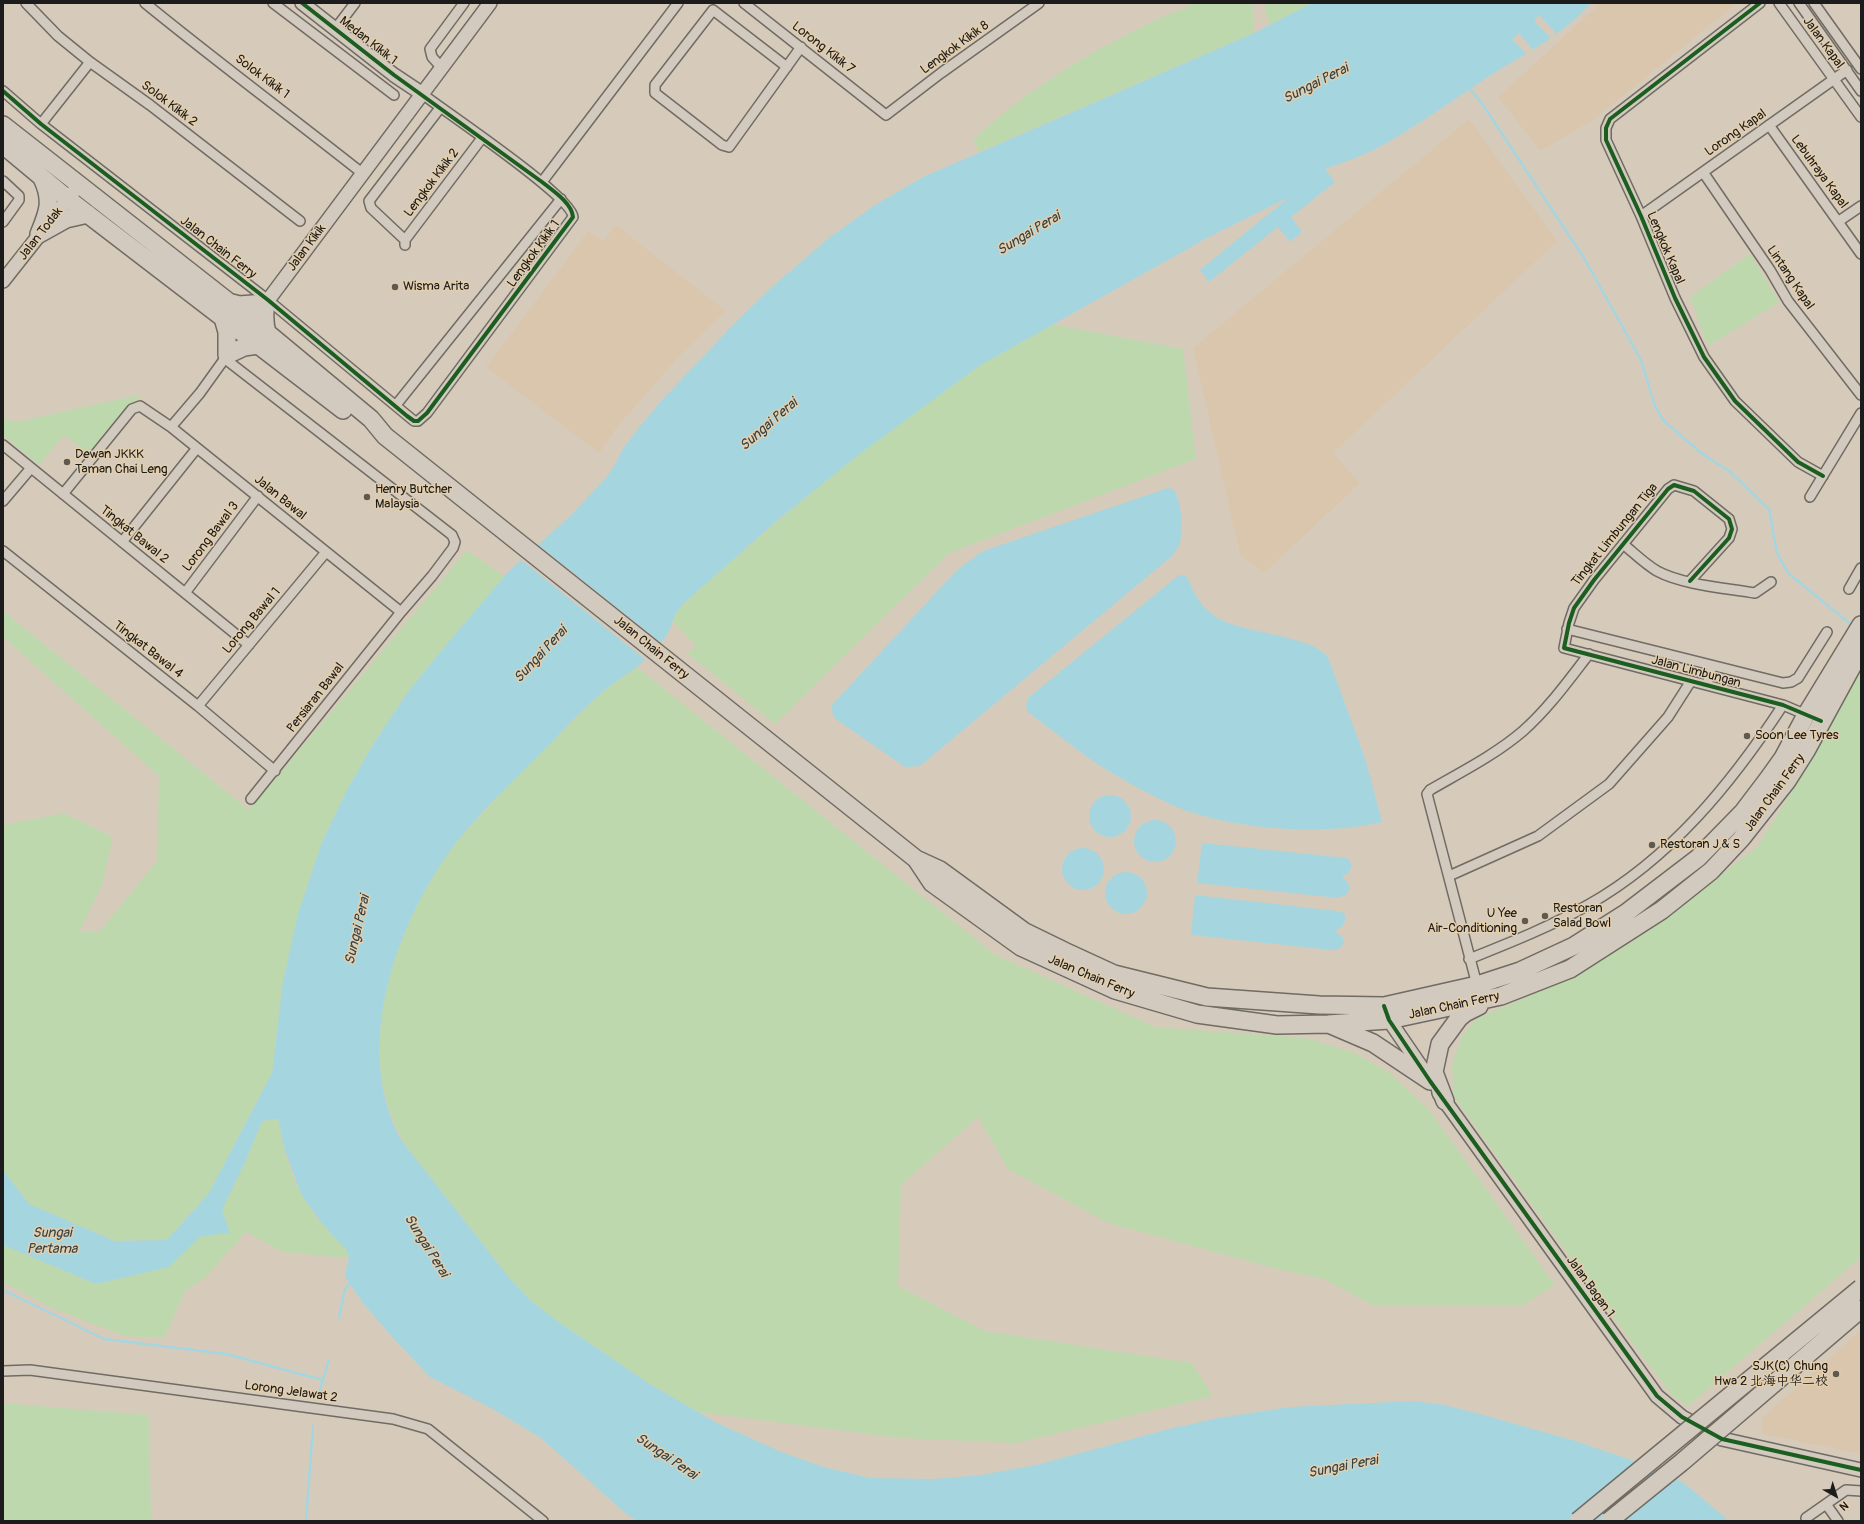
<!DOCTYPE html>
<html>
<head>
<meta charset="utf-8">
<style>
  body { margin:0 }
  #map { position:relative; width:1864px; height:1524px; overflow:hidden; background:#d6cbba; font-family:Pangolin,sans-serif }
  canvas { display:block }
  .frame { position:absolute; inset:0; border:4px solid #1c1c1c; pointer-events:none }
  .north { position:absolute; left:1816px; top:1476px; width:40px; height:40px; -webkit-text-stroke:3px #e3cead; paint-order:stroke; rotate:141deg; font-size:11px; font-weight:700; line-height:16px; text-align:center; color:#1c1c1c }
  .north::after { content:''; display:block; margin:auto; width:14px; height:18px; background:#1c1c1c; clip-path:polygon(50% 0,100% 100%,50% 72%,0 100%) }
</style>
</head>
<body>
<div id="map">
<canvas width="1864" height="1524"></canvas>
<div class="frame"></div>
<div class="north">N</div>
</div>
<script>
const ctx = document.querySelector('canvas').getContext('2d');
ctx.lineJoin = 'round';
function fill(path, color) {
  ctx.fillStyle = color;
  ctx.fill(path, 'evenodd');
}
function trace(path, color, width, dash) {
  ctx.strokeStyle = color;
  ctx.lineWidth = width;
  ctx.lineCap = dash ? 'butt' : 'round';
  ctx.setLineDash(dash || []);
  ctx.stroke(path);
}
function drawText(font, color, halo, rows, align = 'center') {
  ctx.font = font + ' Pangolin,"LXGW WenKai TC",sans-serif';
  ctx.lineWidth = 3;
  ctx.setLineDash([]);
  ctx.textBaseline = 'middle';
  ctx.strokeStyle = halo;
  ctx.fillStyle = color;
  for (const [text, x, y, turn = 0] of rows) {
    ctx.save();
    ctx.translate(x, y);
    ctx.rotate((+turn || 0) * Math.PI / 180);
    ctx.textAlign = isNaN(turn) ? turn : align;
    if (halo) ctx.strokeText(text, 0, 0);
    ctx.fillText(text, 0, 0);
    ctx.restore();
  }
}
fill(new Path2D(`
  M1601,3H1737L1593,120L1540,151L1498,97Z
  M1469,119L1557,241L1333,453L1360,483L1264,573L1240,554L1193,348Z
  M616,225L726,311L680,355L617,427L599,453L486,367L588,231L603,241Z
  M1861,1330V1454L1763,1434L1761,1419Z`), '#d9c6ac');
fill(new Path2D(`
  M1191,3H1250L1253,7L1254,33L979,152L973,140C1016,99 1067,66 1120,38C1142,27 1163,15 1187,8Z
  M1268,3H1312L1270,25L1264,8Z
  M1750,254L1779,302L1708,346L1690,297Z
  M1051,324L1183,349L1196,459L949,553L775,724L687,653L696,646L672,621L678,610L685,602C778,520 874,436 977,367C1001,351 1026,338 1051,324Z
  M143,394L127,408L88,453L64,435L39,465L3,435V418L16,422Z
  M467,550L505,577L440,652L407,693L372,746L348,788L322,842L298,914L283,981L272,1073L209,1193L167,1240L115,1241L29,1204L3,1170V825L64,813L113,837L102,885L79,932L100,931L157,861L159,776L3,637V611L249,810Z
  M1861,665V1257L1688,1406L1673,1396L1636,1348L1454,1097L1452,1065L1461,1038L1476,1019L1566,980L1708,885L1757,847L1791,793Z
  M637,667L994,954L1155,1027L1306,1038L1353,1052L1390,1073L1429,1110L1555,1285L1523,1305L1374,1306L1324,1279L1274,1268L1108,1223L1008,1169L978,1117L901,1185L898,1286L985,1331L1192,1363L1213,1396L1016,1443L901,1438L698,1412L648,1383L553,1318L530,1300L511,1280L408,1149C351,1059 389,940 445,858C458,839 474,822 490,805C521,772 554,741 585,708L605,690Z
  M278,1119C283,1144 288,1171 301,1193C306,1203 313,1213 320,1221C331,1233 344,1242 349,1258L283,1252L246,1232L206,1277L185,1291L164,1338L125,1336L54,1309L3,1282V1245L96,1284L169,1267L201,1236L222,1210L245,1162L262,1121Z
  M3,1403L149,1415L151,1521H3Z`), '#bed8ae');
fill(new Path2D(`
  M1312,3H1591C1563,35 1524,54 1488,77C1453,100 1419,125 1381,146C1364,156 1344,162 1325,169L1335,182L1291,217L1302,232L1290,242L1278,227L1209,282L1200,270L1289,197L1207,238L979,366L857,456L779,519L685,602C672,615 675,619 668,633C662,644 653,653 644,661C632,672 616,680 604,691C580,711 559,735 537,757C506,789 470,821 445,858C394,933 357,1042 396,1130C399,1137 404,1143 408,1149L511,1280L530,1300L553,1318L648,1383L717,1423L779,1451L823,1467L871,1478L934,1479L981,1475L1036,1465L1169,1429L1218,1418L1290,1407L1413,1401L1445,1405L1480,1414L1572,1440L1658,1469L1684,1483L1729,1521H637L625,1513L541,1438L491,1408L430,1377L393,1338L363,1303L347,1280L345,1274L349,1258L347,1251L320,1221L301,1194L285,1151L278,1119L262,1121L245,1162L222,1210L230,1233L201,1236L169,1267L96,1284L3,1245V1170L29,1204L115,1241L167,1240L209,1193L272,1073L283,981L298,914L322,842L348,788L372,746L407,693L440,652L508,572L570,516L606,478L616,463L622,450L637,430L661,401L733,325L773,286L830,237L875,205L923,177L1254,33Z
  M1168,488L1173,489C1181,498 1184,530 1180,542C1179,547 1175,551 1172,556L920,766L905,767L834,718L831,706L957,570L983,551Z
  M1179,575L1186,576C1190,581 1191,587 1194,592C1199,602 1207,611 1216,617C1246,635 1309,634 1328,657L1366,761L1382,822C1324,836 1233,830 1177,807C1153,797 1129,783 1107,770C1082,755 1054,731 1029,713L1026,707L1028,698Z
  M1089 816a21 21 0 1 1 42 0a21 21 0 1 1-42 0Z
  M1134 841a21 21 0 1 1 42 0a21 21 0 1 1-42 0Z
  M1202,843L1347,858C1356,866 1350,874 1341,877L1346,880L1350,889L1347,894L1338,898L1197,883Z
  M1062 869a21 21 0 1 1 42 0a21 21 0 1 1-42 0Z
  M1105 893a21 21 0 1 1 42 0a21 21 0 1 1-42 0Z
  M1195,895L1337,911L1344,913L1346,918L1343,926L1335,931L1343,938L1344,943L1338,950H1332L1191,935Z`), '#a5d6e0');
fill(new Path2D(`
  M1539,15L1556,33L1551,38L1534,21Z
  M1519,33L1533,50L1526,54L1512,39Z
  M537,544L663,644L661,647L647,661L520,559Z`), '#d6cbba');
trace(new Path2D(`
  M1470,89L1483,105L1584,258L1641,360L1655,406L1664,421L1705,456L1728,470L1769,509L1777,553L1788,573L1854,627
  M3,1290L104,1339L226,1354L323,1380
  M339,1318L345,1289L352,1282
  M318,1396L329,1360
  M306,1521L313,1426`), '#a5d6e0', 2.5);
const street = new Path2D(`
  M26,3L58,36L90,62L150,105L300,221
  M145,3C216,61 290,116 362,173
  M273,3L394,95
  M744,3L886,115L941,73L1039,3
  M1760,3L1610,119L1606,128V140L1641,216L1675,298L1704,357L1735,401L1798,462L1823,476
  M1779,3L1861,117
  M1799,3L1861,91
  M1814,3L1861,69
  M336,28L355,3
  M441,67L432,57L430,49L464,3
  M787,67L713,10L655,85V93L722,145L729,147L801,47
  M3,91L41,124L268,300L414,421H418L427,413L573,217C572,196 444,111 421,93
  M41,124L90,62
  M1769,125L1861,254
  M1703,172L1770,270L1788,301L1861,395
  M3,181L19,196V200L3,222
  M542,182L678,3
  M1641,216L1847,70
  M1839,221L1861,206
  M405,240L371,208L369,201L440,108
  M405,245V240L482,138
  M224,358L452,535L455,542L453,548L432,576L401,612L251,799
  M396,405L561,199
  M171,427L200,393L228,354
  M3,445L249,645
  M63,494L132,409L140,406L171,427L401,612
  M1810,497L1861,413
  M3,501L31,468
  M122,542L197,448
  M1623,544C1634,553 1645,564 1657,571C1683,585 1726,588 1755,593L1771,582
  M3,551L198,706L275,771
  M1690,581L1729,538L1732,529L1729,519L1694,491L1674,485L1668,489L1594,580L1574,608L1569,623L1564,648L1783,705L1809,716
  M1849,589L1861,568
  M185,593L258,496
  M1567,629L1783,683L1791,682L1798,678L1827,632
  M1707,685L1712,666
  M198,706L326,552
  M1449,876L1538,836L1609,784L1668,717L1691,681
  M1469,959C1509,943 1550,927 1588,905C1671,858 1731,784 1783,705
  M1477,985L1427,794L1430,790C1461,772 1495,755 1523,731C1548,709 1568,681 1589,654
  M3,1371L30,1370L393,1419L428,1429L543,1521
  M1826,1504L1838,1521
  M1806,1518L1846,1490L1861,1491`);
const secondary = new Path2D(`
  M302,3L394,75L421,93
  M3,281L78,186
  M260,311L490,3
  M1387,1013L1389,1020L1428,1077
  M1439,1093L1657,1396L1682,1417L1722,1439L1861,1470`);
const highway = new Path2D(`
  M3,125L253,321L371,419L385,436L916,859L940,870L1025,932L1064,951L1114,974L1207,997L1319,1005L1384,1006L1477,985L1520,971L1574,946L1626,913L1698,858L1743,812L1768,779L1783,758L1806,715L1861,625
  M3,145L68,199L343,410
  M39,234C48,212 53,201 42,178
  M39,234L66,219L88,214
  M228,302L239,305L266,303C264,314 264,322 267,333
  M223,318L227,332V355L244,347L258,345
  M916,859L932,883L1021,947L1115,990L1197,1014L1277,1025L1328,1024L1389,1020L1501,996L1570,969L1662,910L1711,871L1741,839L1787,781L1806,751L1861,650
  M1331,1025L1373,1043L1430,1081
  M1445,1101L1434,1072L1440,1044L1459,1018L1465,1013L1479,1006`);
trace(street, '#706b63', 12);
trace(secondary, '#706b63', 16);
trace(highway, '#706b63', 20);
trace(street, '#d2cabe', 9);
trace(secondary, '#d2cabe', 13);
trace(highway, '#d2cabe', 17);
const highwayBridge = new Path2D(`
  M1578,1521L1861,1288
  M1609,1521L1682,1462L1861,1309`);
trace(highwayBridge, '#706b63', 20, []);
trace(highwayBridge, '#d2cabe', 17);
trace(new Path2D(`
  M1760,3L1610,119L1606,128V140L1641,216L1675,298L1704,357L1735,401L1798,462L1823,476
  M3,91L41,124L268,300L407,416L414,421H418L427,413L573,217C572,203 552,190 542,182L394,75L302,3
  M1690,581L1729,538L1732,529L1729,519L1694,491L1674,485L1668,489L1594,580L1574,608L1569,623L1564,648L1783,705L1821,721
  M1384,1006L1389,1020L1430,1081L1657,1396L1682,1417L1722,1439L1861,1470`), '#1b5e20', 4);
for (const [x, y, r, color] of [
  [395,287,4,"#5d5953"],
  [67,462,4,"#5d5953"],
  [367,497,4,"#5d5953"],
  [1747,736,4,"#5d5953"],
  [1652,845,4,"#5d5953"],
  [1545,916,4,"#5d5953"],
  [1525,921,4,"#5d5953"],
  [1836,1374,4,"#5d5953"]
]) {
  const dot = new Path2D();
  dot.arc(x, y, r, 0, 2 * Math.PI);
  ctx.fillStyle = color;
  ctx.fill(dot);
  trace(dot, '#e3cead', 1.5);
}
drawText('13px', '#1c1c1c', '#e3cead', [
  ["Medan Kikik 1",368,41,38],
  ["Jalan Kapal",1823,43,54],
  ["Lorong Kikik 7",823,48,38],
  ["Lengkok Kikik 8",955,48,-36],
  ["Solok Kikik 1",262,77,37],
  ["Solok Kikik 2",169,104,37],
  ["Lorong Kapal",1736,133,-35],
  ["Lebuhraya Kapal",1819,172,54],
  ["Lengkok Kikik 2",432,183,-53],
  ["Jalan Todak",41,234,-52],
  ["Jalan Chain Ferry",218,248,38],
  ["Jalan Kikik",307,248,-53],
  ["Lengkok Kapal",1665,248,67],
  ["Lengkok Kikik 1",534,254,-54],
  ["Lintang Kapal",1790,278,56],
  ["Jalan Bawal",280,498,39],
  ["Tingkat Bawal 2",134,535,39],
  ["Tingkat Limbungan Tiga",1615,535,-51],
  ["Lorong Bawal 3",211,537,-53],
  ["Lorong Bawal 1",252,621,-50],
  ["Jalan Chain Ferry",651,648,39],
  ["Tingkat Bawal 4",148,650,38],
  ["Jalan Limbungan",1696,672,15],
  ["Persiaran Bawal",316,698,-52],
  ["Jalan Chain Ferry",1775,793,-54],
  ["Jalan Chain Ferry",1091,977,23],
  ["Jalan Chain Ferry",1454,1006,-12],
  ["Jalan Bagan 1",1590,1287,54],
  ["Lorong Jelawat 2",291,1392,8]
]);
drawText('13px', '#1c1c1c', '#e3cead', [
  ["Wisma Arita",403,287],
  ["Dewan JKKK",75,455],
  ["Taman Chai Leng",75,470],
  ["Henry Butcher",375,490],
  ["Malaysia",375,505],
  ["Soon Lee Tyres",1755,736],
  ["Restoran J & S",1660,845],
  ["Restoran",1553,909],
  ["Salad Bowl",1553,924],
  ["U Yee",1517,914,"right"],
  ["Air-Conditioning",1517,929,"right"],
  ["SJK(C) Chung",1828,1367,"right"],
  ["Hwa 2 北海中华二校",1828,1382,"right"]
], 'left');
drawText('italic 14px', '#334247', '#e3cead', [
  ["Sungai Perai",1316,84,-27],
  ["Sungai Perai",1029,234,-31],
  ["Sungai Perai",769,425,-41],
  ["Sungai Perai",541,655,-47],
  ["Sungai Perai",358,930,-77],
  ["Sungai",52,1233],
  ["Pertama",52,1249],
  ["Sungai Perai",426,1246,58],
  ["Sungai Perai",666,1457,34],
  ["Sungai Perai",1343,1467,-11]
]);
</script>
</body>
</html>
